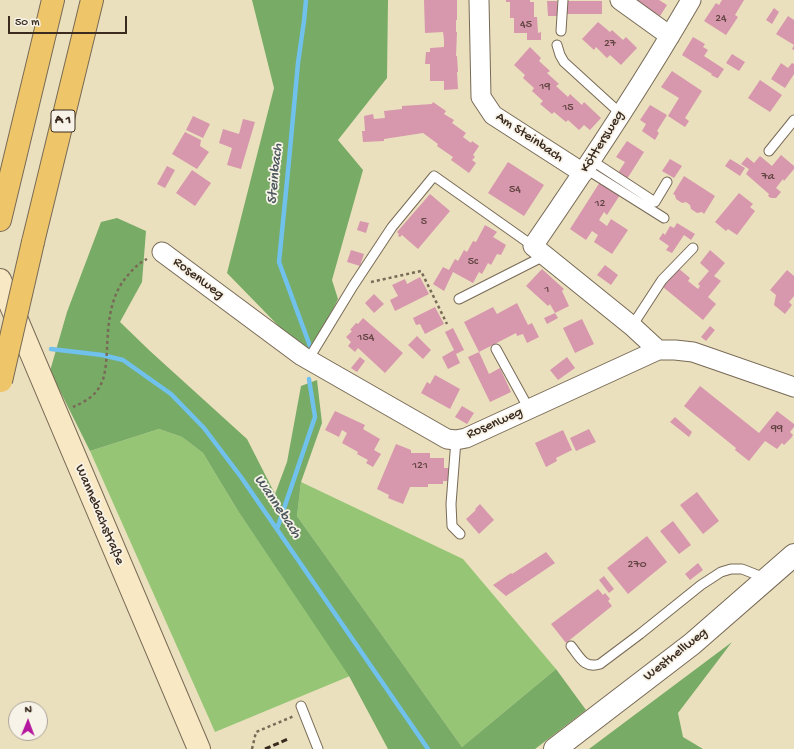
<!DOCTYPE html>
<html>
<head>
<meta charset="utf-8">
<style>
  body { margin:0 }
  #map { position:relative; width:794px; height:749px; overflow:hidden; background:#eae0be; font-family:"Gochi Hand",sans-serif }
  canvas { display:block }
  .north { position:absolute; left:8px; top:701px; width:40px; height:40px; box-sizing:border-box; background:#f7f3e8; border:1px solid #aca397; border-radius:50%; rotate:1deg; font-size:11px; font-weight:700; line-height:16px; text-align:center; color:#3b2a1e }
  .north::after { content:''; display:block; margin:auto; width:14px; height:18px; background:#b5179e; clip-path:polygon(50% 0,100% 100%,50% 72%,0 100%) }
  .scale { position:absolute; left:8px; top:16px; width:119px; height:18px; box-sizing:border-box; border:2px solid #3b2a1e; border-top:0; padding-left:5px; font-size:12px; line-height:14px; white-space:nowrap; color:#3b2a1e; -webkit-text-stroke:3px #f7f3e8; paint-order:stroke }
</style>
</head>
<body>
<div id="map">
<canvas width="794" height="749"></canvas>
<div class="north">N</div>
<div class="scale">50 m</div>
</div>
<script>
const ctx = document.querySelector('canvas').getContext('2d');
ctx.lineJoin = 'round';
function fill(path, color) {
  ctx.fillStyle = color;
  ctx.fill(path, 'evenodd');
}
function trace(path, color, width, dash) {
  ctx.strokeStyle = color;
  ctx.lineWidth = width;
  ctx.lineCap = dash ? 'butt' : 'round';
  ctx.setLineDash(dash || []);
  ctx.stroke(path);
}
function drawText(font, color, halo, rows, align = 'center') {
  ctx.font = font + ' "Gochi Hand",sans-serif';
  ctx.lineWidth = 3.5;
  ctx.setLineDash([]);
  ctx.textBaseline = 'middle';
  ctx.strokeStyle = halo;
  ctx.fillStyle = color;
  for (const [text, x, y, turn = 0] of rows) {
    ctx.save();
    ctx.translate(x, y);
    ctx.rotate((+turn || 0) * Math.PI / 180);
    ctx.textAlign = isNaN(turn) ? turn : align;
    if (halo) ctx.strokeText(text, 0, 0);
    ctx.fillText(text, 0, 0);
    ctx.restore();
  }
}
fill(new Path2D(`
  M159,429L182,437L203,453L238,511L350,676L215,732L90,451Z
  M301,482L463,559L556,669L462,747L297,516Z`), '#96c675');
fill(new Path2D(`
  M252,0H388L387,78L338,140L363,170L332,280L338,299L308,359L303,351L227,273L274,88Z
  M117,218L146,231L142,282L120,322L150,351L247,439L275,494L287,462L301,386L317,380L322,423L301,482L297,516L462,747L556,669L586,710L535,749H388L349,676L238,511L203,453L182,437L159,429L90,451L50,371L67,312L101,222Z
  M732,642L678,713L683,737L703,749H589Z`), '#78ab66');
trace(new Path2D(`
  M306,0L304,21L298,63L288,171L279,262L310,346
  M51,349L102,355L123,360L171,394L204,428L241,477L428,749
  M277,529L315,417L309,379`), '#70c1eb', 4.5);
fill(new Path2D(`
  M424,0H457V20H456V32H457L456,56H457L458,72H457L458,89L444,90V81H430V64H425L426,52H430V48L444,47V40L443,32L425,33Z
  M506,0H530V2H534V17H537L538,33L541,32V40H527V33H514V18H510V2H506Z
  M635,0H659L667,5L660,16Z
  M722,0H744L735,15L738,17L726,35L704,21L716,3L719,5Z
  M547,1H557L558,16H548Z
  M566,1H602V14H566Z
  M774,8L779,12L772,24L766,20Z
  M788,16L794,20V50L792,49L794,45L776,34Z
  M598,22L610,32L612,30L623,40L626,37L637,48L621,65L610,55L607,58L596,47L594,50L582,39Z
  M693,37L705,44L703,47L708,50L704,56L724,69L718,78H717L711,75L712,74L682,55Z
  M530,47L541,58L539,61L550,71L547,73L559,84L556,86L568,97L570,94L582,105L584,102L601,118L590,130L584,125L579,130L568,120L566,122L554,112L552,114L540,104L543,101L532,91L534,88L523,78L525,75L514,65Z
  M732,54L745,62L739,71L726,63Z
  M781,63L788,68L792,63L794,64V74L785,88L771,79Z
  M672,71L702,91L685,118L689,121L685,127L668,116L679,98L661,87Z
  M760,80L782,95L770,112L748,98Z
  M433,102L446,111L444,114L454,120L452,123L466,133L463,137L471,143L472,141L479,146L473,155L475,157L472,160L476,163L469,173L451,160L453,157L437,146L438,144L423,133L384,139V141L363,142L362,131H365L364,116L373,114L374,119L385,118L384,111L402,109V106L432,104Z
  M650,105L667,115L657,131L659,133L655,140L642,131L646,124L640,120Z
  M193,116L210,124L203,138L186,130Z
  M243,119L255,122L241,169L227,165L232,148L219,143L223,129L239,134Z
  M185,132L201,140L200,146L209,152L197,169L172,154Z
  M627,141L644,152L627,179L618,173L625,162L616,157Z
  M781,155L794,166V169L784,181L783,179L776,188L781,192L776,198H771L768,196L769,194L746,174L749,169L741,164L747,157L754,163L760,156L772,166Z
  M670,159L682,166L674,178L662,171Z
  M730,159L745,168L740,176L725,166Z
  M508,162L544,185L524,216L488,193Z
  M167,166L175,170L165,188L157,184Z
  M192,170L211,183L195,206L176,193Z
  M684,176L715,196L704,214L702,212L697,213L691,209L690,205L686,202L682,203L676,199L675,195L673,194Z
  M600,182L620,195L607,215L604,212L599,220L607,226L611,219L628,230L612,254L594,242L598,235L592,231L586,240L570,229Z
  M739,193L753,204L750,207L755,211L737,235L728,229L726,231L715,222Z
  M430,194L450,211L418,249L402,235L400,237L398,236L399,234L397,232Z
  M360,221L369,223L366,233L357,230Z
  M677,223L695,234L691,240L684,235L672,253L666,250L669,246L659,239L663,233L665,235L670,226L674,228Z
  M485,225L497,232L493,237L506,245L501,255L497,254L491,265L488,263L482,274L479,272L473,283L453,272L444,291L433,284L443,267L449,270L455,259L458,261L464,250L467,252L473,241L476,242Z
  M351,250L364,254L360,266L347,262Z
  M710,250L725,263L714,276L721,281L708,297L716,304L703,320L663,287L678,268L690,278L688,281L698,289L700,286L698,284L709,271L700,263Z
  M605,265L618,275L611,285L597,275Z
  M542,269L564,289L562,291L569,306L555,313L550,304L548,306L526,286Z
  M787,270L794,276V296L789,302L792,305L785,314L774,305L776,295L770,290Z
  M420,277L429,294L395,311L390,300L398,296L392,285L405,279L407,284Z
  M374,294L384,304L374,313L365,303Z
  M517,303L528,325L532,323L539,337L527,343L523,334L517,336L516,333L479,352L489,374L500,368L511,392L490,402L468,357L479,352L464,322L493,307L497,314Z
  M435,307L444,324L425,334L420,324L416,325L413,318Z
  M555,313L558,318L547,324L544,318Z
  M363,318L403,353L385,373L358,348L355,352L348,346L351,342L346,337L352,331L350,330L356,323L358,324Z
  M582,319L594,344L575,353L563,328Z
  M710,326L715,330L706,341L701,337Z
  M453,328L464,350L456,354L460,363L448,369L442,357L454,350L445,332Z
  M417,336L431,350L423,359L408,345Z
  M360,357L365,361L357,372L351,368Z
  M567,357L575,368L558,380L550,370Z
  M435,375L460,389L450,409L421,393L427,382L430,384Z
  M700,386L759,433L777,411L794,424V427L790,432L793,435L791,438L784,445L782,443L777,449L765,441L749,461L735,450L736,448L684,406Z
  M462,406L474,413L467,424L455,417Z
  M335,411L365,425L363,429L380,439L374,450L381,454L373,467L366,463L368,460L357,454L358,452L342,443L347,433L342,430L339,437L325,430Z
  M675,417L692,432L689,437L670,422Z
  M589,429L596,442L576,451L570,438Z
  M563,430L572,450L556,458L557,461L546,467L535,443Z
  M396,444L411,450V453H430V458H444V468H451L450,481H443V484H428V487H410L403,504L388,498L389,495L377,489Z
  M697,492L719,521L703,534L680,505Z
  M480,504L494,520L479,534L466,519L476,510L475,509Z
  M673,521L691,545L679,554L660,531Z
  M647,536L667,562L628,594L607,568Z
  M546,552L555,563L506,596L493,585L511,573L512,574Z
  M698,563L703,570L690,580L685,574Z
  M604,576L614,589L609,593L599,580Z
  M598,589L603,595L605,593L610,599L608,601L612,606L566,643L551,624Z`), '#d797ad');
const service = new Path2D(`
  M561,31L563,0
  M557,45L560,55L564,62L621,114
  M769,151L794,120
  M591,160L655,202L667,182
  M586,169L664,218
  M459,299L546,255
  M632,326L662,280L693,248
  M496,349L529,409
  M308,360L353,286L392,227L434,176L533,246
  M456,440L451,504L452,526L460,534
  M571,646C580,657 584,669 600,664L640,634L701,585L721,572L731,569H742L765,578
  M301,706L318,749`);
const minor = new Path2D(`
  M479,0L481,97L493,115L583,173
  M620,0L670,36
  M162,252L302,356L447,439L456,440L466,438L658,350H675L693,352L794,387
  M658,350L632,326L533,246C588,166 642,85 691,0`);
const tertiary = new Path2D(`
  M555,749L692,644L794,555`);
const secondary = new Path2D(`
  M0,280L199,749`);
const motorway = new Path2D(`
  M0,220L53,0
  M33,242L92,0`);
trace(service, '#786a56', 11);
trace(minor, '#786a56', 21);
trace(tertiary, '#786a56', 24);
trace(secondary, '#786a56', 24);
trace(motorway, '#786a56', 24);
trace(new Path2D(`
  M371,282L421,271L447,324
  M73,407C80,404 90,399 96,392C106,380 106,364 107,349C108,323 110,294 129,274C134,268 139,263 147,259
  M252,749L256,732L294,716`), '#786a56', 2.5, [3, 3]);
trace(service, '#fff', 9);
trace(minor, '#fff', 19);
trace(tertiary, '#fff', 22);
trace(secondary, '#f8e8c3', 22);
trace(motorway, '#eec569', 22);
trace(new Path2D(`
  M265,749L288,739`), '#3b2a1e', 3, [6, 3]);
const motorwayBridge = new Path2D(`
  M1,381L33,242`);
trace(motorwayBridge, '#786a56', 24, []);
trace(motorwayBridge, '#eec569', 22);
drawText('12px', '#624542', null, [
  ["24",721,19],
  ["45",526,25],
  ["27",610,44],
  ["19",545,87],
  ["15",568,108],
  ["7a",768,177],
  ["54",515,190],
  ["12",600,204],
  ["5",424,222],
  ["5c",473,262],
  ["1",547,290],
  ["154",366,338],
  ["99",777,429],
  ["121",420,466],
  ["270",637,565]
]);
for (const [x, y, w] of [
  [63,121,24]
]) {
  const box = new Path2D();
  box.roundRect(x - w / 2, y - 11, w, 22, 3);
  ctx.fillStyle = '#f7f3e8';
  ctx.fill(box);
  trace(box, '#3b2a1e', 1);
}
drawText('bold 13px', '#3b2a1e', null, [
  ["A 1",63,121]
]);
drawText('14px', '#3b2a1e', '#f7f3e8', [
  ["Am Steinbach",529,138,34],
  ["Köttersweg",603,142,-58],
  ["Rosenweg",198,279,37],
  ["Rosenweg",495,424,-24],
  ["Wannebachstraße",99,515,67],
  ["Westhellweg",676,655,-38]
]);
drawText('italic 15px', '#4b575c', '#f7f3e8', [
  ["Steinbach",276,174,-84],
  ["Wannebach",277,507,56]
]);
</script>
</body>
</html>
